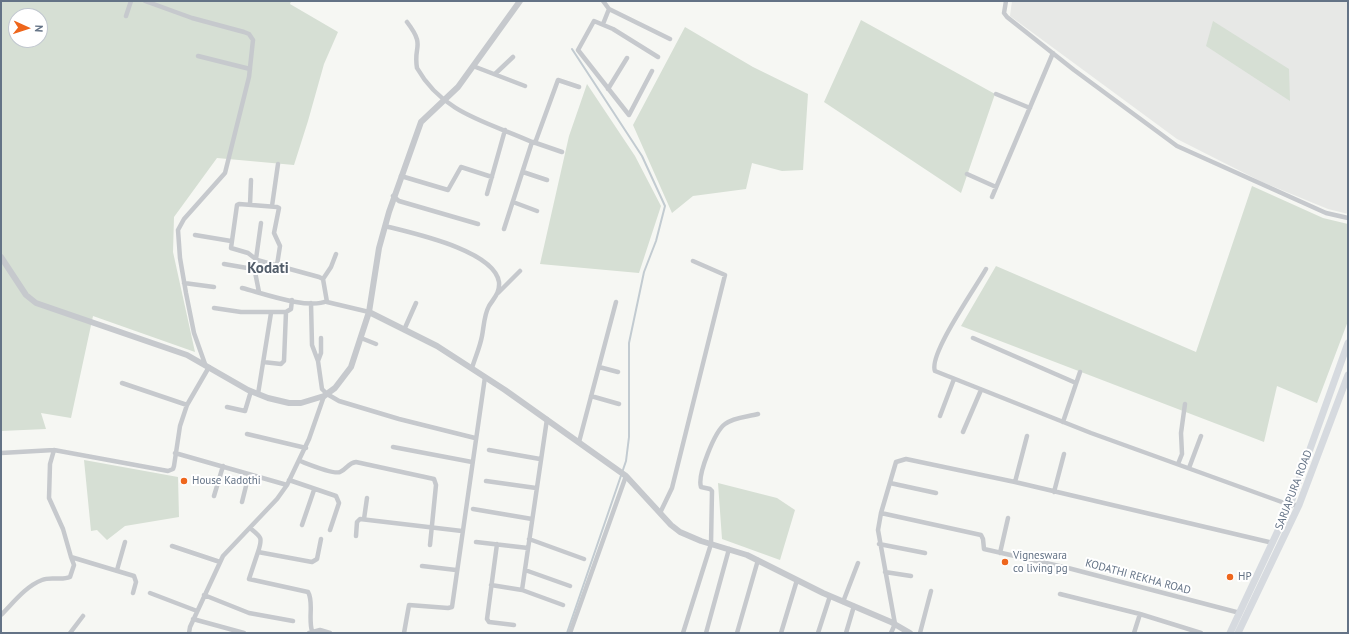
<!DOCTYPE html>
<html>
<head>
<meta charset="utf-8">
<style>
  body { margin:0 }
  #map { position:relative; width:1349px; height:634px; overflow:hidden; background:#f6f7f3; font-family:"PT Sans",sans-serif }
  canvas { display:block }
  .frame { position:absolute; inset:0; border:2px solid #647386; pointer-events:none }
  .north { position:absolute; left:8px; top:8px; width:40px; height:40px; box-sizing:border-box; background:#fff; border:1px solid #c1c7cf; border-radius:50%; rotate:93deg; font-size:11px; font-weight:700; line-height:16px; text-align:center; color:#647386 }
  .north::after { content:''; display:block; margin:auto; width:14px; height:18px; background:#ee661c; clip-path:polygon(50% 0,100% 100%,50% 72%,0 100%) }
</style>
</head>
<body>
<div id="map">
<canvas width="1349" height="634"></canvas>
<div class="frame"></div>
<div class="north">N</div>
</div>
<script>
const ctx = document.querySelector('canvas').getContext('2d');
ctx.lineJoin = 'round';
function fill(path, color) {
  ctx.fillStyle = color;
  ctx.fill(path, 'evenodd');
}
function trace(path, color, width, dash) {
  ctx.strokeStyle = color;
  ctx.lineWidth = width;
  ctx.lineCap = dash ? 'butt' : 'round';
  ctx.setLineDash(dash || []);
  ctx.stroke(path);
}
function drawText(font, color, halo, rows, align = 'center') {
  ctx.font = font + ' "PT Sans",sans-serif';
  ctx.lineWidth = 4;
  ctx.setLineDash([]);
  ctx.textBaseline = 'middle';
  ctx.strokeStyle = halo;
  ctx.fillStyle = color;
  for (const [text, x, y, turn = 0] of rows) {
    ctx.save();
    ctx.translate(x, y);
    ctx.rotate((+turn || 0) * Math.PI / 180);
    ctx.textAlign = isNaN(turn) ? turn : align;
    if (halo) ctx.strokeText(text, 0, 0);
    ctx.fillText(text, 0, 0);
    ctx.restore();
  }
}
fill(new Path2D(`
  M1012,1H1348V214L1328,209L1262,182L1177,139L1010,16Z`), '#e7e8e6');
fill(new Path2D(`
  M1,1H291L290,4L338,32L324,64L308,121L294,165L217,158L174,217L173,252L195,352L93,316L71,418L41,413L46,429L1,431ZM16,16H40V40H16Z
  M861,20L995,94L961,193L824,102Z
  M1213,21L1289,69L1290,101L1206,46Z
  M685,27L753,67L808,94L803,170L782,171L752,163L746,189L693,196L672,213L633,125Z
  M587,84L635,156L661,206L639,273L540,264L569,136Z
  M1252,186L1323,218L1348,224V321L1317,403L1277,386L1264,442L961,326L996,266L1196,352Z
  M84,460L178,477L179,517L125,526L107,540L97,530L91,531Z
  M718,483L777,498L795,510L780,560L722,539Z`), '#d6dfd4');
trace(new Path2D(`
  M567,633L626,461L629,437V343L644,272L656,241L665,206L642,156L572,49`), '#c2cbd1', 2);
trace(new Path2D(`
  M145,1L192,18L244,32L249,34L253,40L249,77L225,173L184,219L178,230L180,258L186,293L194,333L205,364
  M1006,1L1004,13L1007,17L1074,70L1177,146L1326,213L1348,218
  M609,9L670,39
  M126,16L131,1
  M407,22C426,47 413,45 417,68C443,114 488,122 532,142L504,229
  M603,24L609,9L603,1
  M198,56L250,69
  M473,66L525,86
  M652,71L629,115L578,50L594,21L613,29L658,57
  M495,74L513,57
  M608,89L627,58
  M996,94L1030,108
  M533,142L562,152
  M535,143L558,80L579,87
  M523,172L547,180
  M967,174L996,187
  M401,176L448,190L461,167L492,177
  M487,194L505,130
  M393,196L399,201L478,224
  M992,197L1053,53
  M513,202L537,211
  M250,205L251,180
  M272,206L278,164
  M385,226C412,233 494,250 499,282C500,293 494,298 489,306C484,315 484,326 482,336C480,347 475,358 472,368
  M195,235L231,241
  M256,259L261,223
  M224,264L253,269L255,272L259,292
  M277,265L280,246L274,233L279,208L277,207L239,204L237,205L231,248L248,253L257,260L319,277L323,279L327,302L369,312
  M986,269C976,287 928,355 935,371L1091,433L1290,505H1299
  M323,279L331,267L336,254
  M184,283L214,287
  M242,288C262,293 308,310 327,301
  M498,293L520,271
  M311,303L312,345L318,361L322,389L327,394L339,401L399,419L475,438
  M214,308L241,312H286L291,309L292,300
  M404,330L416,303
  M361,338L376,344
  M973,338L1076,383
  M318,361L321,353V338
  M263,362L281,364L284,361L286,312
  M599,367L618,372
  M122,383L187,405
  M258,394L271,313
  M591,396L619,404
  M227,407L245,411L251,391
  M940,416L954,379
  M547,419L522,590L563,605
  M1063,422L1080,372
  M963,432L981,390
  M247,434L306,448
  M579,442L616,302
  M393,447L472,462
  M54,450L50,464L49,498L63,529L71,557L134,576L136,582L133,593
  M489,450L540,459
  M1,453L54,450L168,471L173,469L174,466L180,426L187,405L209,367
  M175,453L287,485
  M300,461C308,464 334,475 340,472C347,469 348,463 356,462L434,479L436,485L430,545
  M1178,464L1182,454L1181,433L1185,404
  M1189,468L1201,436
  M289,480L336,496L339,503L330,530
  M486,481L536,488
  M1015,482L1027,436
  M890,483L936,493
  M1054,492L1064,454
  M214,496L223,466
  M242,502L249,474
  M473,509L532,519
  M660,513L672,488L725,275L693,261
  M881,513L981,535L983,539L984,549L1068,568L1240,613
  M364,519L367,498
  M302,525L314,490
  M250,528C261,537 263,537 258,552L312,562L317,559L321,539
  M356,536L357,522L360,519L462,531
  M529,539L584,559
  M476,542L528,548
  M497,544L487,619L489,622L514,625
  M879,544L925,553
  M172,546L220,562
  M258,552L249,579L308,592C314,602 308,618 312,631
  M1000,553L1008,518
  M422,566L456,570
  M117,570L125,542
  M525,570L570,586
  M885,572L911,576
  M491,585L522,590
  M150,593L197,611
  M1060,594L1140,614L1201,633
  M204,595L249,613L293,621
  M843,602L858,563
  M1,615C13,603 26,586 42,580C51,576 61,581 70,577L74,565L71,557
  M193,619L244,633
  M70,633L83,616
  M189,633L190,627L223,556L277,499L287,485L309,439L324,396
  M309,633L320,630L330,633
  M404,633L409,605L448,608L452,607L485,377
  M570,633L626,476
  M683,633L711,544L712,491L710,489L701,487C697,475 715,431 725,424C734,417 747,417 758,414
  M706,633L729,549
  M737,633L758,560
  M781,633L797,580
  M818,633L830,596
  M846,633L854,606
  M891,633L895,624L878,530L881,513L896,462L906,459L1015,482L1273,543
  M920,633L931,591
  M1134,633L1140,614`), '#c6c9cd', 4.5);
trace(new Path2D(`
  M1,257L26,295L36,303L187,355L248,390L268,398L289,403H301L324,396L335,388L351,367L369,312L437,346L505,390L626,476L671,525L680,532L701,541L747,555L823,593L891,622L910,633
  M369,312L379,248L389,212L421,122L458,87L520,1`), '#c6c9cd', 6);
trace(new Path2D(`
  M1230,633L1290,505L1348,343
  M1238,633L1299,505L1348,375`), '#d6dadf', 7);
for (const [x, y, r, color] of [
  [184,481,4,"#ee661c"],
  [1005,562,4,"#ee661c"],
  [1230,577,4,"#ee661c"]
]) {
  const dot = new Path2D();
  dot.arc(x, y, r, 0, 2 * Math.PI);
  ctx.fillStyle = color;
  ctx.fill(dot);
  trace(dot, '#fff', 1.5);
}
drawText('11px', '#647386', '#fff', [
  ["House Kadothi",192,481],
  ["Vigneswara",1013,556],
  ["co living pg",1013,569],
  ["HP",1238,577]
], 'left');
drawText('11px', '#647386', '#fff', [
  ["SARJAPURA ROAD",1294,490,-69],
  ["KODATHI REKHA ROAD",1138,577,15]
]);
drawText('bold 15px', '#525d6a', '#fff', [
  ["Kodati",268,269]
]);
</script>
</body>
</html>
